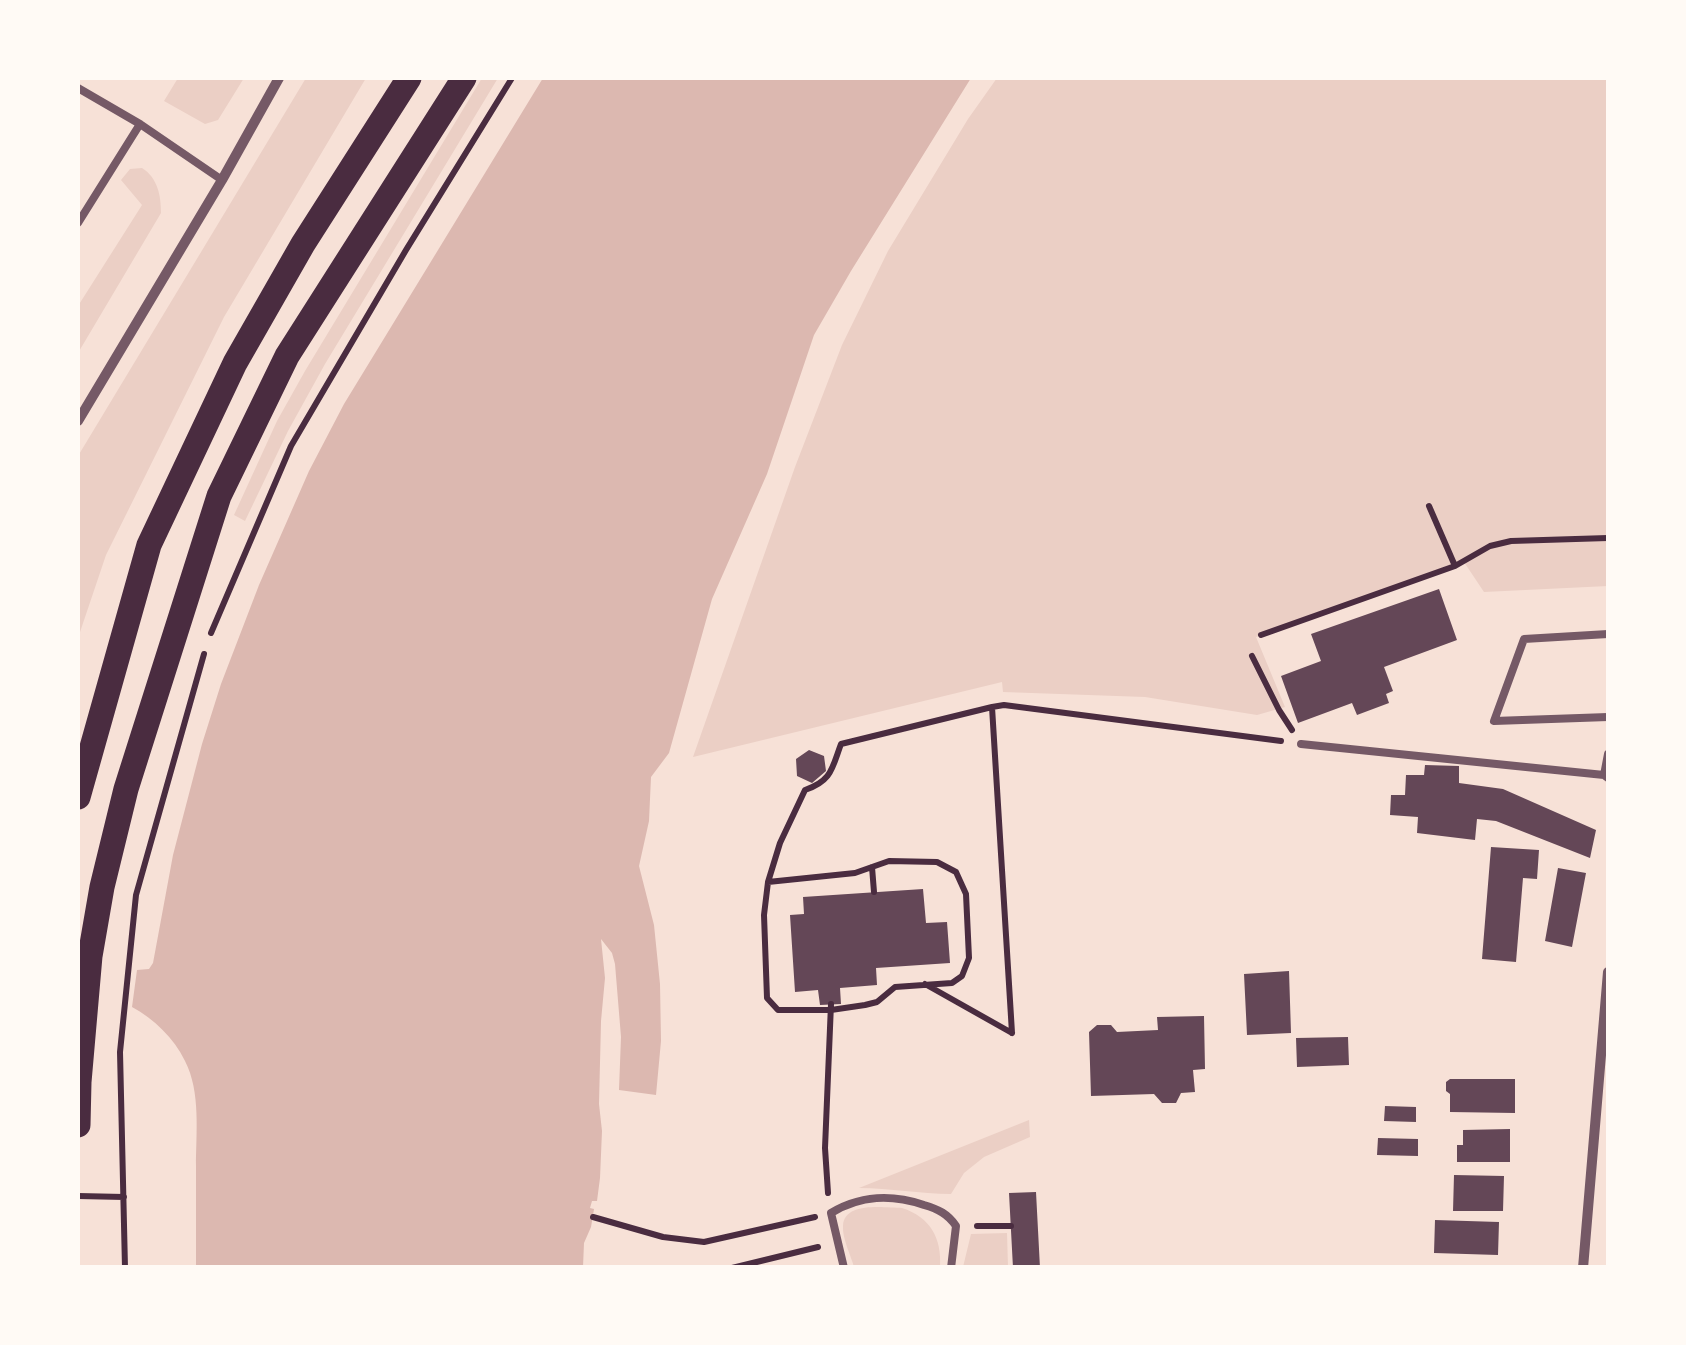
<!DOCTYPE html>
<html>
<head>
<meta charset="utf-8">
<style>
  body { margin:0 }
  #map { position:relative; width:1686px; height:1345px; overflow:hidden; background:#f7e1d7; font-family:"Work Sans",sans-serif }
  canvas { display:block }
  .frame { position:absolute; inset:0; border:80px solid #fffaf5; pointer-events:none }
</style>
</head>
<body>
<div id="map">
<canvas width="1686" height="1345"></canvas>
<div class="frame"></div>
</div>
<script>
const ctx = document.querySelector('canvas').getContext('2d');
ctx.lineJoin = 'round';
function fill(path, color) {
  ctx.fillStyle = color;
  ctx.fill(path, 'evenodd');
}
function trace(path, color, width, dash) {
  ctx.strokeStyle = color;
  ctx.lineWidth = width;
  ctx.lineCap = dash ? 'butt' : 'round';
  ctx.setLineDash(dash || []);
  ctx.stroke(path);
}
fill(new Path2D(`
  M178,78H244L218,120L205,124L164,101Z
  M306,78H366L224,317L106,555L78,638V456Z
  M482,78H498L325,364L288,431L245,521L234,515L277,421L305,371Z
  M997,78H1608V586L1484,592L1464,562L1256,637L1285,707L1257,715L1145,697L1003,692L1002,682L693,757L795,467L842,345L888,251L968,119Z
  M142,168C158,178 161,196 161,213L78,353V306L142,205L121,180L130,169Z
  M1029,1120L1030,1137L984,1157L964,1173L951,1194C920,1194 890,1188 859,1188Z
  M902,1208C930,1217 942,1238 940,1267H854C851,1256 842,1238 843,1226C844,1201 885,1208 902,1208Z
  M1007,1233L1008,1267H963L971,1234Z`), '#ebcfc5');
fill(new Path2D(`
  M543,78H971L851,271L814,335L767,474L712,599L669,753L651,777L649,821L639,866L654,925L660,984L661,1041L656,1095L619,1090L621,1037L615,964L612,953L601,939L605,978L601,1021L599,1104L602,1131L600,1178L597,1201H592L590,1208L594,1209L591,1227L584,1243L583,1267H196C196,1234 196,1201 196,1167C196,1133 201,1092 185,1061C174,1038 154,1019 132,1007L137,970L149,969L153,963L173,855L202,744L221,684L259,585L309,471L344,404Z`), '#dcb8b0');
fill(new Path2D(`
  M1439,589L1457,640L1384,667L1393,691L1386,694L1389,703L1357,715L1352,703L1298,723L1281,676L1321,661L1311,634Z
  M809,750L824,756L826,771L812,783L797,776L796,759Z
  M1425,765L1459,766V783L1503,789L1596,830L1590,858L1496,821L1477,819L1475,840L1417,833L1418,817L1390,815L1391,795H1405L1406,775H1424Z
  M1491,847L1539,850L1537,879L1523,878L1516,962L1482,959Z
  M1558,868L1586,873L1572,947L1545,941Z
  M923,889L926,923L947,922L950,963L876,968L877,985L840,988L841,1004L820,1005L818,990L795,992L790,915L804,914L803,897Z
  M1289,971L1291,1033L1247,1035L1244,974Z
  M1204,1016L1205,1069L1193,1070L1195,1092L1181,1093L1176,1103H1162L1154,1094L1091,1096L1089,1032L1097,1025H1111L1117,1032L1158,1030L1157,1017Z
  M1348,1037L1349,1065L1297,1067L1296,1038Z
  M1450,1079H1515V1113L1450,1112V1094L1446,1091V1082Z
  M1385,1106L1416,1107V1122L1384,1121Z
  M1510,1129V1162H1457V1145H1463V1130Z
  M1378,1138L1418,1139V1156L1377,1155Z
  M1454,1175L1504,1176L1503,1211H1453Z
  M1036,1192L1040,1268H1013L1009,1193Z
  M1435,1220L1499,1222L1498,1255L1434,1253Z`), '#644757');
trace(new Path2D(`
  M1429,506L1455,566
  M211,633L291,446L406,250L512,78
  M1261,635L1455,566L1490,546L1511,541L1608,538
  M1252,656L1279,710L1292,730
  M872,867L874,892
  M768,882L855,873L889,861L937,862L956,872L966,894L969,958L962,976L952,983L895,987L877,1002L865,1005L831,1010H778L767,998L764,915L768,882L780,843L805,790C832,781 832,768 841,744L992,707
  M925,984L1012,1033
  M1012,1033L992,707L1004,705L1281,741
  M828,1193L825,1148L831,1004
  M78,1196L124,1197
  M593,1217L663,1237L704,1242L815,1217
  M977,1226H1011
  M125,1268L120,1052L136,895L204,654
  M732,1268L818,1247`), '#4a2c40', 6);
trace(new Path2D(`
  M78,88L140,124L222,180
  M78,223L140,124
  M1608,634L1524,639L1494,721L1608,717
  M1301,744L1604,775L1608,778
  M1604,775L1608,754
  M844,1268L831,1213C861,1195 891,1194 924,1205C938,1209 948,1214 956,1226L951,1268`), '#755966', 8);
trace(new Path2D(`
  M78,421L222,180L279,78
  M1583,1268L1608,972`), '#755966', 10);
trace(new Path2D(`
  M78,797L149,545L235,363L303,244L409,78
  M78,1125L79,1082L90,956L102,887L126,789L219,496L287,356L464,78`), '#4a2c40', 25);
</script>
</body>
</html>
